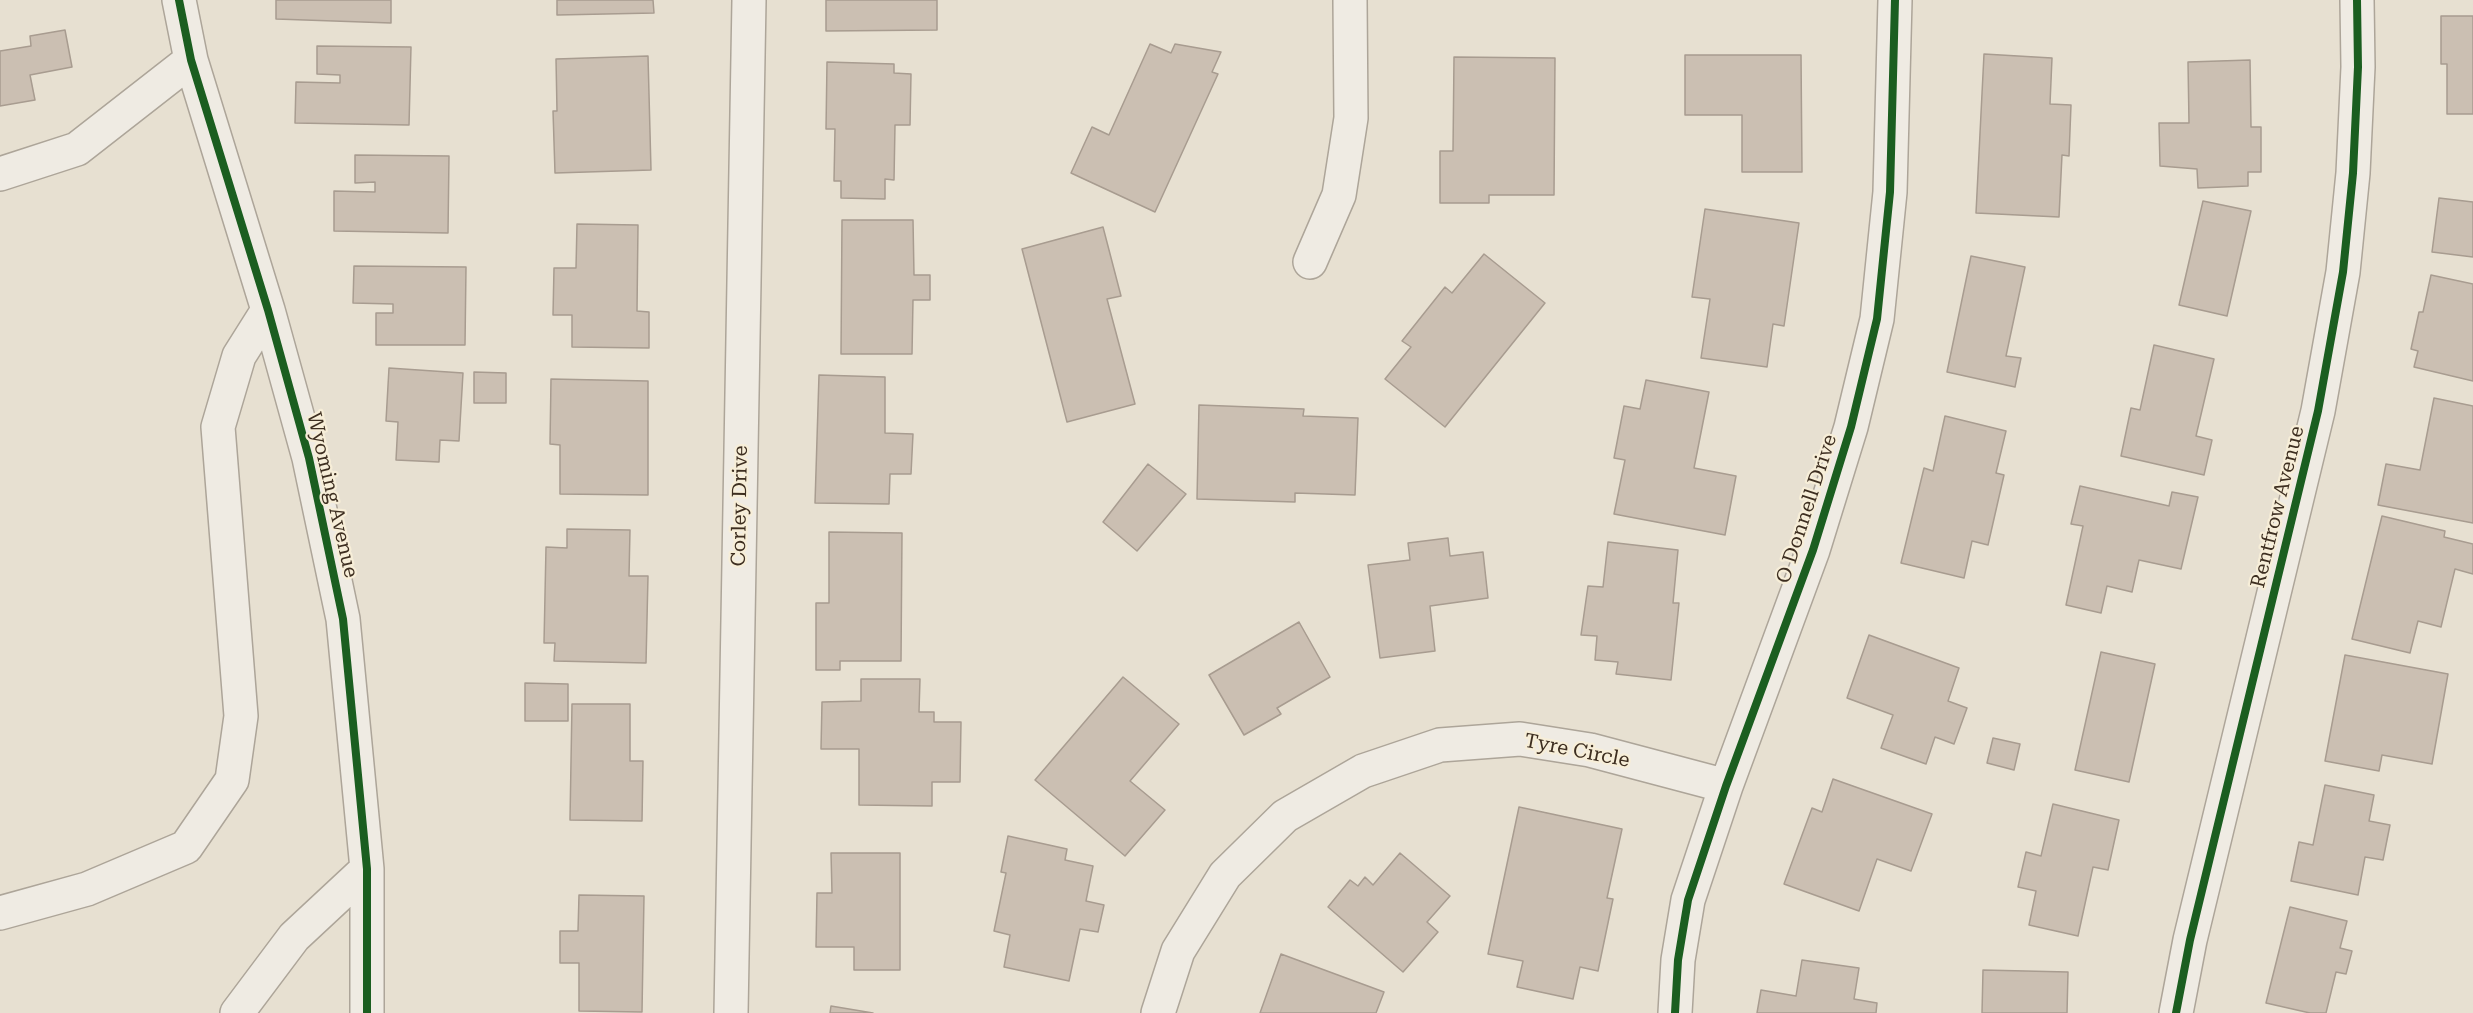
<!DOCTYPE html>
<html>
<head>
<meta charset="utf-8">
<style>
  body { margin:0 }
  canvas { display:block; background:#e7e0d1 }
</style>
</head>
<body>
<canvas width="2473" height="1013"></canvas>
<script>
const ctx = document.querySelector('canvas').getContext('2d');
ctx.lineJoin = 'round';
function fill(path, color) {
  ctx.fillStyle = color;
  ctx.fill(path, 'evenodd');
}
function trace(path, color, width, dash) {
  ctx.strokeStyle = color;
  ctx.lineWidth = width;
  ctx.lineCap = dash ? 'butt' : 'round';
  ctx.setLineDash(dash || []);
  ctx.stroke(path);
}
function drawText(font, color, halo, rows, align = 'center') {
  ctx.font = font + ' "Roboto Serif",serif';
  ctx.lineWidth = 4.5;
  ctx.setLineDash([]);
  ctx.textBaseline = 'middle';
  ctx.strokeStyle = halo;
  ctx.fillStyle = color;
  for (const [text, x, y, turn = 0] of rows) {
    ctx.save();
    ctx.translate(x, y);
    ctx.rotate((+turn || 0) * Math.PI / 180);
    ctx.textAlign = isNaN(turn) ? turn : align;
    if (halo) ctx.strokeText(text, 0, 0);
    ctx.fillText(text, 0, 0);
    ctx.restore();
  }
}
const building = new Path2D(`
  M276,0H391V23L276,19Z
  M557,0H653L654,13L557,15Z
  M826,0H937V30L826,31Z
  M2441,16H2473V114H2447V64H2441Z
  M65,30L72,67L30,75L35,100L0,106V51L31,46L30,36Z
  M1150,44L1171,53L1175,44L1221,52L1212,72L1218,74L1155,212L1071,173L1092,127L1109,135Z
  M317,46L411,47L409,125L295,123L296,82L340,83V75L317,74Z
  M1984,54L2052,58L2050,104L2071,105L2069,156L2062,155L2059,217L1976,213Z
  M1685,55H1801L1802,172H1742V115H1685Z
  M648,56L651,170L555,173L553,111H557L556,59Z
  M1454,57L1555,58L1554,195H1489V203H1440V151H1453Z
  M2250,60L2251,127H2261V172H2248V186L2198,188L2197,169L2160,166L2159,123H2189L2188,62Z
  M827,62L894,64V73L911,74L910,125H895L894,180L885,179V199L841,198V181H834L835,129H826Z
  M355,155L449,156L448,233L334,231V191L375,192V182L355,183Z
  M2439,198L2473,202V257L2432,252Z
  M2203,201L2251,211L2227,316L2179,305Z
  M1705,209L1799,223L1784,326L1773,324L1767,367L1701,358L1710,299L1692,297Z
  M842,220H913L914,275H930V300H913L912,354H841Z
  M577,224L638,225L637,311L649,312V348L572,347V315H553L554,268H576Z
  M1103,227L1121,296L1107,299L1135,404L1067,422L1022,249Z
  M1484,254L1545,303L1445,427L1385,379L1411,347L1402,341L1445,287L1452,293Z
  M1971,256L2025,267L2006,356L2021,358L2015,387L1947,372Z
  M354,266L466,267L465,345H376V313H393V304L353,303Z
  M2431,275L2473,284V381L2414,367L2418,351L2411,349L2419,312H2423Z
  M2154,345L2214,359L2196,436L2212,440L2204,475L2121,456L2131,408L2140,410Z
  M389,368L463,373L459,441L440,440L439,462L396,460L398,422L386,421Z
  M474,372L506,373V403H474Z
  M819,375L885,377V433L913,434L911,474H890L889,504L815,503Z
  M551,379L648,381V495L560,494V445L550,444Z
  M1646,380L1709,392L1694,468L1736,476L1725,535L1614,514L1625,460L1614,458L1624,406L1640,409Z
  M2434,398L2473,406V523L2378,505L2386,464L2420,470Z
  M1199,405L1304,409L1303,416L1358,418L1355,495L1295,493V502L1197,499Z
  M1945,416L2006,431L1996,473L2004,475L1988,545L1972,541L1964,578L1901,563L1924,468L1933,471Z
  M1148,464L1186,494L1137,551L1103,522Z
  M2080,486L2169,506L2172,492L2198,497L2181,569L2139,560L2132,592L2107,586L2101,613L2066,605L2083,526L2071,524Z
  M2382,516L2445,531L2444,537L2473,544V574L2455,569L2441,627L2418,621L2410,653L2352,639Z
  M567,529L630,530L629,576H648L646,663L554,661L555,643H544L546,547L567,548Z
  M829,532L902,533L901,661H840V670H816V603H829Z
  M1448,538L1450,556L1483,552L1488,598L1430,606L1435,651L1380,658L1368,565L1410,560L1408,543Z
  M1608,542L1678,550L1673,603H1679L1671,680L1616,674L1618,662L1595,660L1597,636L1581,635L1588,586L1603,587Z
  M1299,622L1330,677L1277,708L1281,714L1244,735L1209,675Z
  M1869,635L1959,668L1948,701L1967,708L1954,744L1935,737L1926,764L1881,748L1893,715L1847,698Z
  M2101,652L2155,664L2129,782L2075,770Z
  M2345,655L2448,674L2432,764L2382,755L2379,771L2325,761Z
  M1123,677L1179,724L1130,781L1165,810L1125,856L1035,780Z
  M861,679H920L919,712H934V722H961L960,782H932V806L859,805V749H821L822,702L861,701Z
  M525,683L568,684V721H525Z
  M572,704H630V761H643L642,821L570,820Z
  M1993,738L2020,744L2014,770L1987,763Z
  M1833,779L1932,814L1911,871L1877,859L1859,911L1784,884L1812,808L1822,812Z
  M2325,785L2374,795L2369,821L2390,825L2383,860L2365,857L2358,895L2291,881L2299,842L2313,845Z
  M2053,804L2119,820L2108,870L2093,867L2078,936L2029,925L2036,891L2018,887L2026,852L2041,856Z
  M1519,807L1622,829L1607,898L1613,899L1598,971L1580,967L1573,999L1517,987L1523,961L1488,954Z
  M1008,836L1067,849L1065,860L1093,866L1086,901L1104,905L1098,932L1080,929L1069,981L1004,967L1010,935L994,931L1006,873L1001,872Z
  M831,853H900V970H854V947H816L817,893H832Z
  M1400,853L1450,896L1427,922L1438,932L1403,972L1328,907L1350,880L1358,886L1365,877L1373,885Z
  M579,895L644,896L642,1012L579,1011V963H560V931H578Z
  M2290,907L2347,921L2340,948L2352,951L2346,974L2336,972L2326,1013H2310L2266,1003Z
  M1281,954L1384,992L1376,1013H1260Z
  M1802,960L1859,968L1854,999L1877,1003L1876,1013H1757L1761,990L1796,996Z
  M1983,970L2068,972L2067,1013H1982Z
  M831,1006L873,1013H830Z`);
fill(building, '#cbbfb2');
trace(building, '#a89c90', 1.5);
const minor = new Path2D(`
  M179,0L191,60L268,310L309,458L343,619L367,869V1013
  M0,174L77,149L191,60
  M1310,262L1339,195L1351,118L1350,0
  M0,913L87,889L186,847L232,780L241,716L218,427L239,356L268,310
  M237,1013L294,937L367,869
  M731,1013L749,0
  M1158,1013L1178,951L1225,875L1285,816L1363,771L1440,745L1520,739L1590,750L1726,786
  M1675,1013L1678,960L1688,900L1726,786L1813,550L1851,427L1877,319L1890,192L1895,0
  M2176,1013L2190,940L2318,411L2343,272L2353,173L2358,67L2357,0`);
trace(minor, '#ada599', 36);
trace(minor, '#efebe3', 33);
trace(new Path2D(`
  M179,0L191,60L268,310L309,458L343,619L367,869V1013
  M1675,1013L1678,960L1688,900L1726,786L1813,550L1851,427L1877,319L1890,192L1895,0
  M2176,1013L2190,940L2318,411L2343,272L2353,173L2358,67L2357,0`), '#1b5e20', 8);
drawText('20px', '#3d2e20', '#f7eed8', [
  ["Wyoming Avenue",332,495,77],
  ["Corley Drive",740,506,-89],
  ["Rentfrow Avenue",2278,507,-76],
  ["O Donnell Drive",1807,509,-72],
  ["Tyre Circle",1577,751,11]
]);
</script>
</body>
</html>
